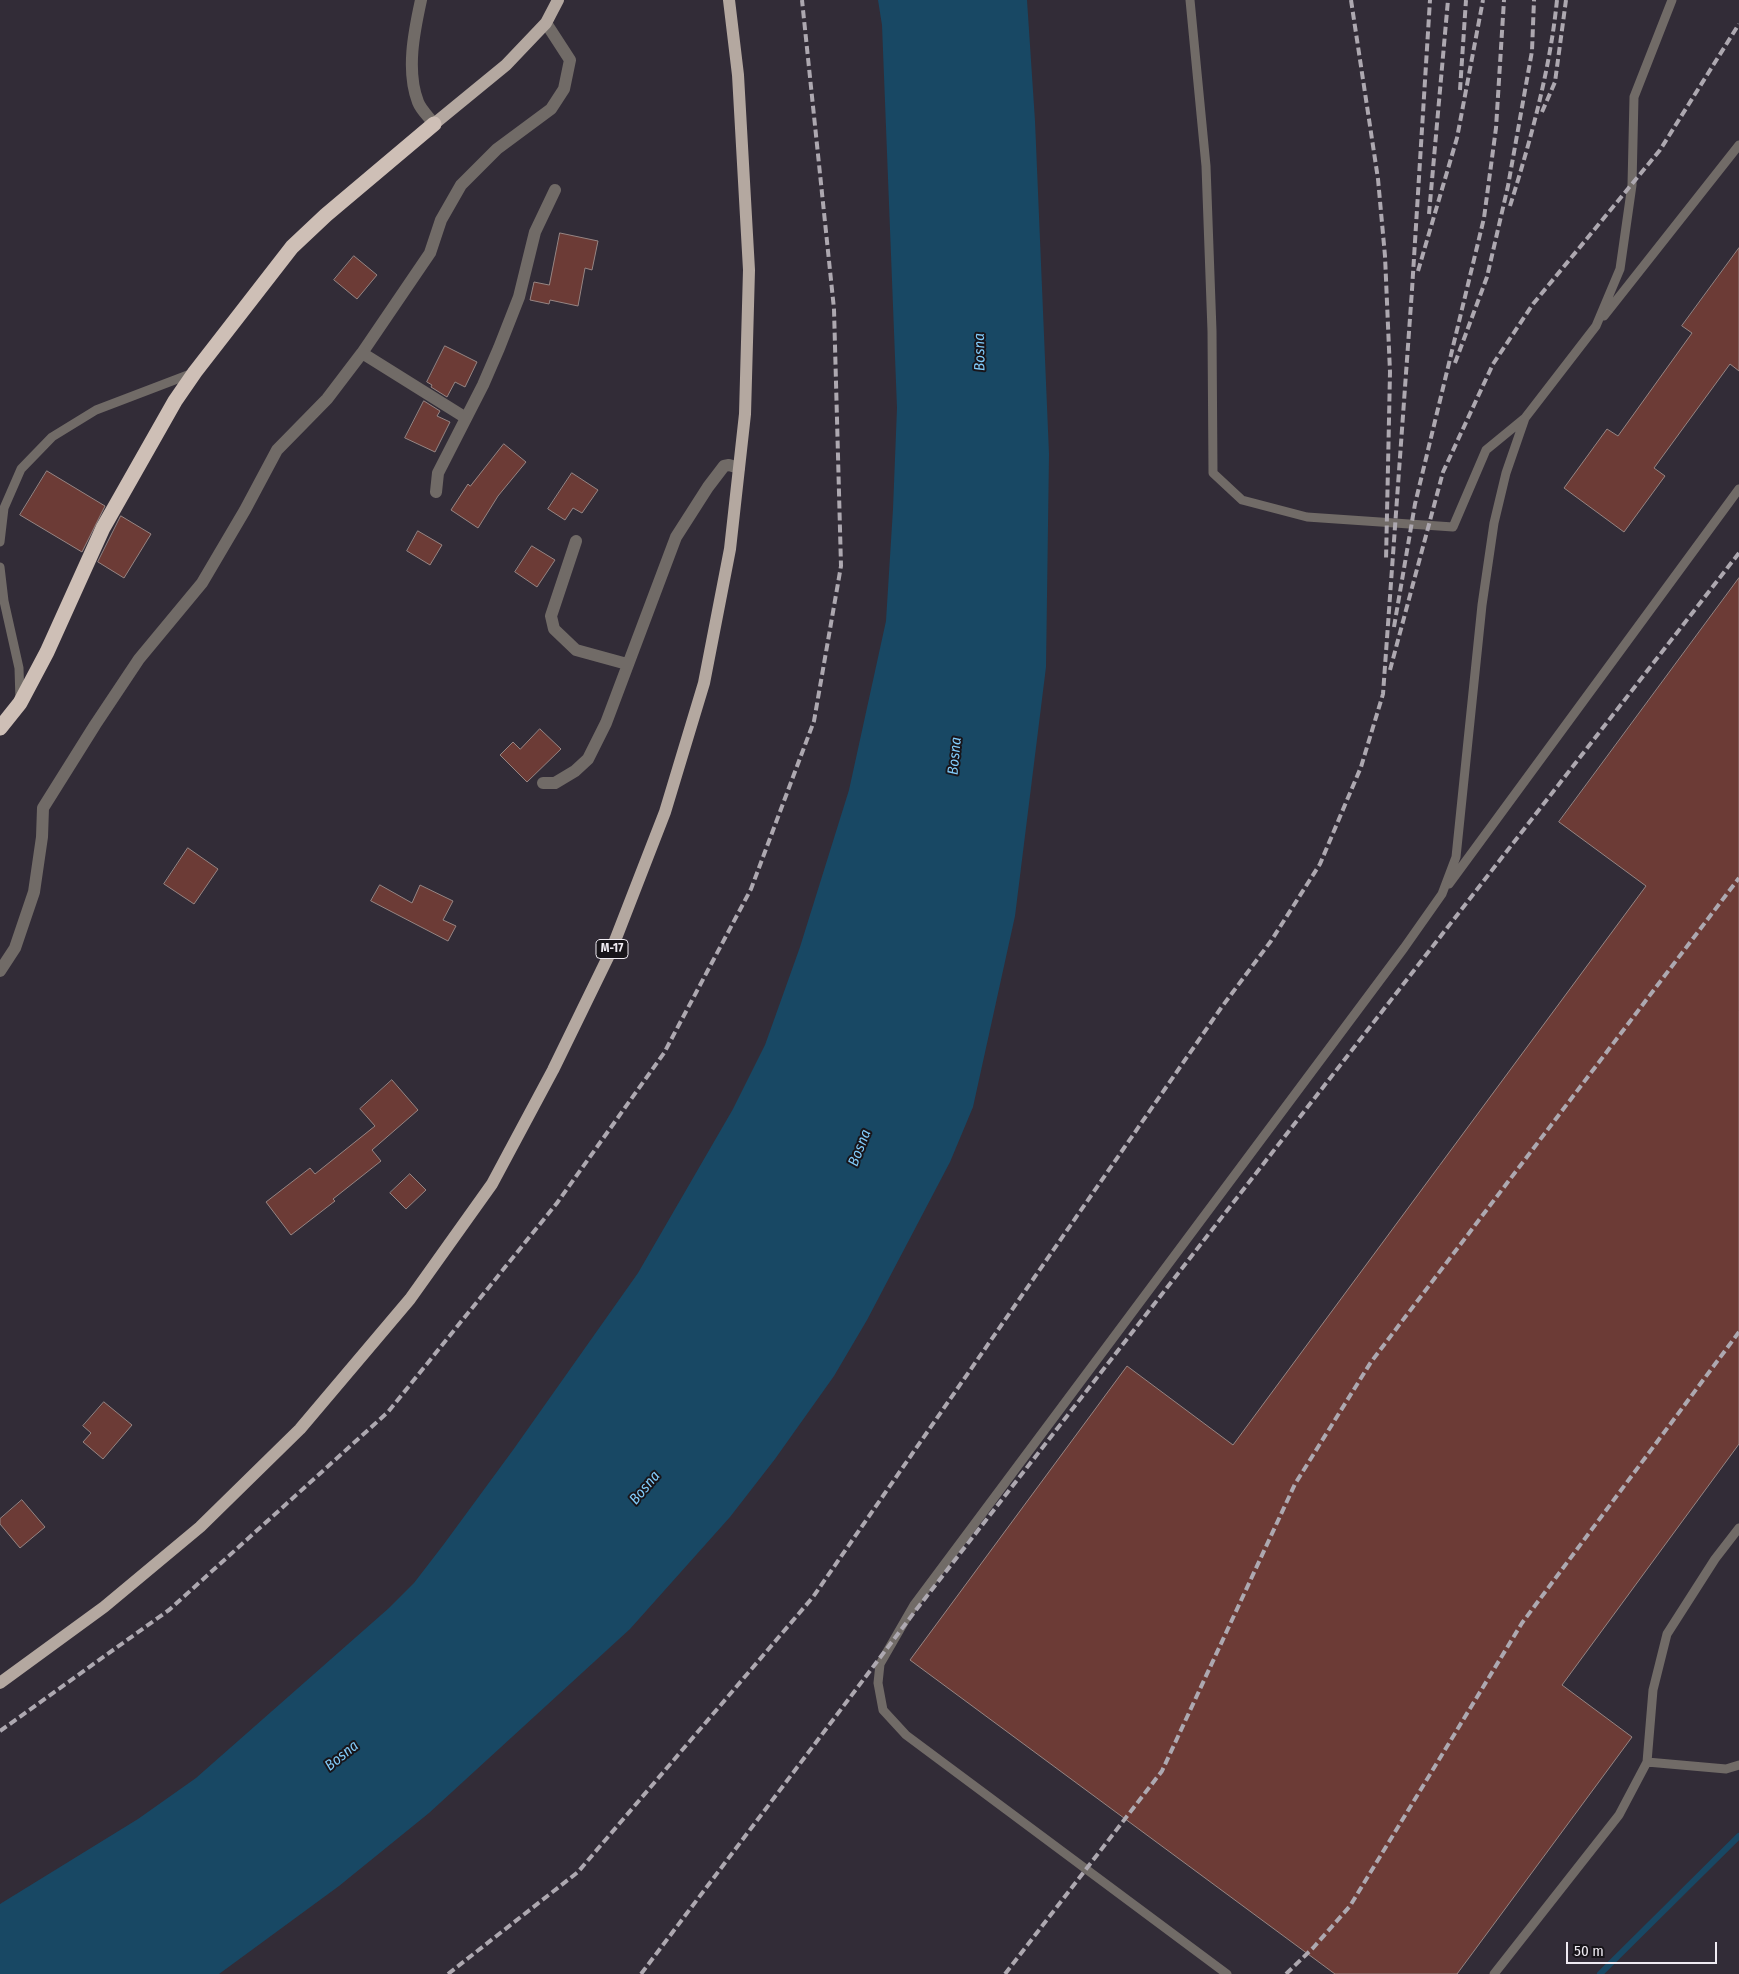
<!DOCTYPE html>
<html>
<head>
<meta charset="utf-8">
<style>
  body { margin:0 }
  #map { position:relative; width:1739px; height:1974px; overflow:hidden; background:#322c37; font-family:"Fira Sans Condensed",sans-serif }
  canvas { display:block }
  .scale { position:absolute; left:1566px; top:1942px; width:151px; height:22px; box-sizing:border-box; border:2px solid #efebf2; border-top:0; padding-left:6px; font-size:15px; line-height:18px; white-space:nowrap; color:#efebf2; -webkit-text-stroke:4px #18151a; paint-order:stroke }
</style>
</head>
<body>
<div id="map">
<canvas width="1739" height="1974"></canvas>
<div class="scale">50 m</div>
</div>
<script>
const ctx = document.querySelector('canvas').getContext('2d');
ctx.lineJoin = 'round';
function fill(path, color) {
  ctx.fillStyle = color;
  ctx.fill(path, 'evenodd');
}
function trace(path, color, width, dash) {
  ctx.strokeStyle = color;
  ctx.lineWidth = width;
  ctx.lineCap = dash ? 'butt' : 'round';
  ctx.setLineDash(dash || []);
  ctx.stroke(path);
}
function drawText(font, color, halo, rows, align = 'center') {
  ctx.font = font + ' "Fira Sans Condensed",sans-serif';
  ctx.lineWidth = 4;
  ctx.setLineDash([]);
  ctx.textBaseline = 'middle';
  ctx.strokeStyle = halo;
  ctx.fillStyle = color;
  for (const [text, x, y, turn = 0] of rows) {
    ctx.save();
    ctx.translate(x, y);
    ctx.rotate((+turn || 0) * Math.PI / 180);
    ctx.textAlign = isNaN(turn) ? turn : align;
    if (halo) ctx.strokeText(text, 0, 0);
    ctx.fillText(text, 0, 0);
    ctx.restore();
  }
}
fill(new Path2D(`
  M878,0H1027L1035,121L1049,454L1046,667L1015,916L973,1107L950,1162L867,1320L834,1376L775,1459L730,1517L630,1629L429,1813L339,1886L219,1974H0V1904L138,1819L196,1778L389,1608L414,1583L444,1544L513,1450L638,1273L733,1109L765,1045L800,947L849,790L886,621L893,509L897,408L882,25Z`), '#184864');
trace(new Path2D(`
  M1600,1974L1739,1836`), '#184864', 6);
const building = new Path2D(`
  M560,233L598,241L592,270L585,268L578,306L550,300L549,304L530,300L534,282L549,285Z
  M1739,248V371L1730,364L1654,468L1665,476L1624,532L1564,488L1607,429L1618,436L1692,333L1682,326Z
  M354,256L377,275L357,299L334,280Z
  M445,346L477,362L465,387L455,382L447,397L431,387L432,385L427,382Z
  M424,401L440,411L437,416L450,422L435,452L405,438Z
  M504,444L526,462L498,496L478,528L451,510L468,484L470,486Z
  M47,471L105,506L82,552L20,515Z
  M572,473L598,490L582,513L573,508L565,520L548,509Z
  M121,516L151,534L124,578L98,562Z
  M418,531L442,545L430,565L407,551Z
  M532,546L555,560L537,587L515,572Z
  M1739,578V1444L1562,1685L1632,1737L1457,1974H1335L910,1660L1127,1366L1233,1445L1646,886L1559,822Z
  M540,729L561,749L527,782L500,755L513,742L520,749Z
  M188,848L218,869L194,904L164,884Z
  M380,885L412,903L420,885L453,901L443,920L456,926L448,941L371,901Z
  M392,1080L418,1110L372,1150L381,1161L333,1199L335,1201L291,1235L266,1202L310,1168L315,1174L375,1126L360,1109Z
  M410,1174L426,1190L406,1209L390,1193Z
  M104,1402L132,1425L103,1459L83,1442L91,1433L83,1426Z
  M22,1500L45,1527L20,1548L0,1524V1519Z`);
fill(building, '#6c3b36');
trace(building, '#968583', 1);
trace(new Path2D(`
  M1190,0L1206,166L1212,331L1213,473L1242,500L1307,517L1453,527L1486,450L1525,418L1596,326L1620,269L1632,185L1634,97L1672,0
  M1604,316L1739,145
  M0,542L4,508L21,469L52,437L96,410L193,373
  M0,567L4,601L19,668L20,700
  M1449,884L1739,489
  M1647,1762L1726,1769L1739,1765
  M1227,1974L906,1735L883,1710L878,1683L880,1664L914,1605L1404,948L1442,894L1456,857L1482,605L1494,523L1506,473L1525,418
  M1494,1974L1619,1815L1647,1762L1653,1690L1667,1634L1715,1559L1739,1528`), '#716b67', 9);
trace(new Path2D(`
  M421,0C414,32 406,71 418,102C421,110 429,117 434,124
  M362,353L466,418
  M436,492L438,473L483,385L499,348L519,297L535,232L555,190
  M576,541L551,616L554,629L576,650L627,664
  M543,783H555L575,771L588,759L606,723L676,537L708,487L724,466L729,465L739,468
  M0,971L15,948L34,892L42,837L43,808L95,725L139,659L202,583L245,510L277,450L327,399L362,353L430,253L441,220L461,185L497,149L551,109L564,89L570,60L546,23`), '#716b67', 12);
trace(new Path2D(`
  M434,124L506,65L546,23L558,0
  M0,1683L104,1607L200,1527L300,1429L410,1299L492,1184L553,1070L611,951L665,812L704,683L730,549L745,414L749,270L738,75L729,0`), '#b4a8a0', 12);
trace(new Path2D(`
  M0,728L20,703L47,652L103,528L175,401L195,372L292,247L326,215L434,124`), '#cebfb6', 15);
trace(new Path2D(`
  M1351,0L1378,179L1385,256L1390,372L1386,561
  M1460,90L1466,0
  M1542,112L1555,82L1566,0
  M1510,206C1531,139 1550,70 1557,0
  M1429,214L1448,0
  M1418,271L1457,138L1483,0
  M1455,363L1487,277L1508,186L1532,51L1534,0
  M1394,627L1415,504L1484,218L1496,128L1504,0
  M1390,670L1443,472L1493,364L1533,304L1660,150L1739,24
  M0,1731L169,1610L388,1412L557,1203L664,1053L751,889L814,721L841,566L834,309L802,0
  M448,1974L578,1872L813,1597L1221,1008L1271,941L1320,864L1361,767L1383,694L1412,290L1430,0
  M641,1974L916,1610L1739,553
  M1005,1974L1162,1771L1295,1484L1371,1362L1739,878
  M1286,1974L1313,1948L1350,1906L1522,1623L1739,1332`), '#ada8b0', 4, [8, 4]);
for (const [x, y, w] of [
  [612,949,32]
]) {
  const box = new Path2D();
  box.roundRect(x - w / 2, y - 9.5, w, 19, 4);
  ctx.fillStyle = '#18151a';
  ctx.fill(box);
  trace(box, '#efebf2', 1);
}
drawText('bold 12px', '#efebf2', null, [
  ["M-17",612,949]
]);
drawText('italic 15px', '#82ccfb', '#18151a', [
  ["Bosna",980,352,-91],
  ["Bosna",955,756,-85],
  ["Bosna",860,1148,-69],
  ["Bosna",645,1488,-50],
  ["Bosna",342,1756,-39]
]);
</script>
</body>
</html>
